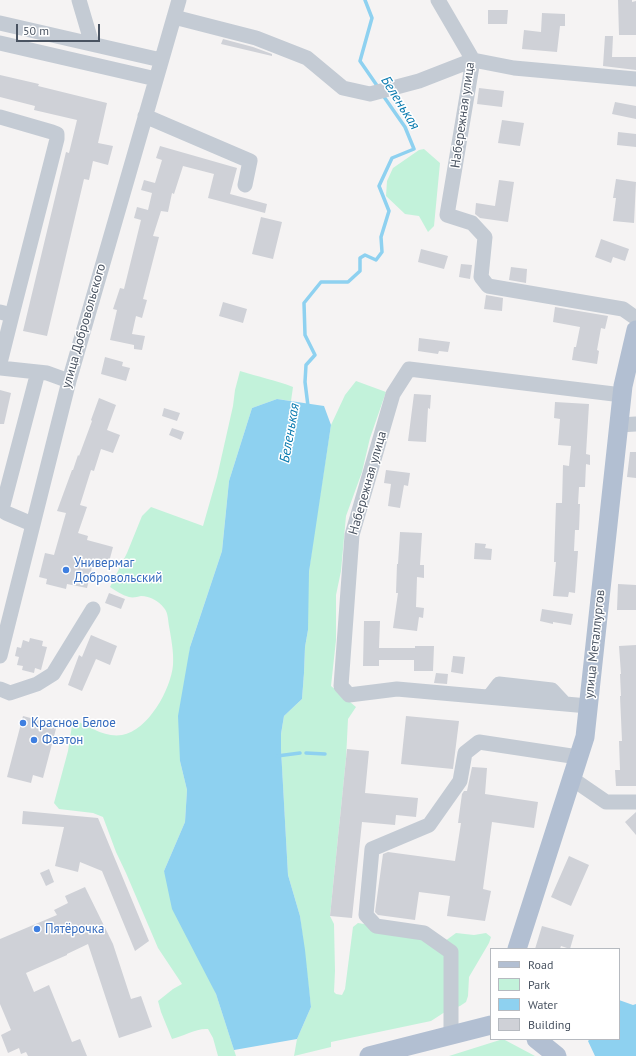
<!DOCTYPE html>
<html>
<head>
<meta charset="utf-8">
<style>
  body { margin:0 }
  #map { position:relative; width:636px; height:1056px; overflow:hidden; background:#f5f3f3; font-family:"PT Sans",sans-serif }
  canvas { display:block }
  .legend { position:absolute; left:490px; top:948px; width:130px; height:92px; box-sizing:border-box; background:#fff; border:1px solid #b6bac0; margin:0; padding:5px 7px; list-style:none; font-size:12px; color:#495361 }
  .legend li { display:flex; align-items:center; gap:8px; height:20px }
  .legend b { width:20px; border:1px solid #b6bac0 }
  .scale { position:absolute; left:16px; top:24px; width:84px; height:18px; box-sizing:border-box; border:2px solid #495361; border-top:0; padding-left:5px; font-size:12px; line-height:14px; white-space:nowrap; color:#495361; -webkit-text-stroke:3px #fff; paint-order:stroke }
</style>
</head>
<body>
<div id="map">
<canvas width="636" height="1056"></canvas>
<ul class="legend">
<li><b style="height:5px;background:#b2bfd2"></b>Road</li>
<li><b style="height:11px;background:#c2f2da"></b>Park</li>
<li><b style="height:11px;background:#8ed1f0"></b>Water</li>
<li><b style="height:11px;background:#cfd1d7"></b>Building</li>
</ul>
<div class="scale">50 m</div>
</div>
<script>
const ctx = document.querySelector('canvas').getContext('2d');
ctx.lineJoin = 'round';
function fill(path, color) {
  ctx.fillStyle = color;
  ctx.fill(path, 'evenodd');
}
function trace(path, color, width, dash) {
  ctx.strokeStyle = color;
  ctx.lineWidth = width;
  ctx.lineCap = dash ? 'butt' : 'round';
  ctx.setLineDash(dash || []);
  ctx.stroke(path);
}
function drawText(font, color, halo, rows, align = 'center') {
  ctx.font = font + ' "PT Sans",sans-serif';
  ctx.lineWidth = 3;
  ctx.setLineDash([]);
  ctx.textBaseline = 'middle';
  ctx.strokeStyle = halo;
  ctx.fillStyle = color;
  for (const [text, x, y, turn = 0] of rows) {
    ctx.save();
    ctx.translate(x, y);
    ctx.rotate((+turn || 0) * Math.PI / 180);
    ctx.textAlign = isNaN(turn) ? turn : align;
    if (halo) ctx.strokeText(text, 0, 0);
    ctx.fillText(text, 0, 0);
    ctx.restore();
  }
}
fill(new Path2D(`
  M424,149L440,163L434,226L428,232L419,216L405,214L386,196L387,181L393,168L419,150Z
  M240,371C258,377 276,380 293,387L291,401L277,399L252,408L229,481L222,551L190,647L180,761L187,790L185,822L164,871L216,994L236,1056H218L213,1038L208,1029C196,1028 184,1036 172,1039L161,1012L158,1001L173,989L182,984L158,948L126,873L116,852L103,817L93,813L59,809L54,803L68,751L73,719C88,726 105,738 122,735C148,731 171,689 173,665C174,652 171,638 169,626C168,620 168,612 164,608C159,601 150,596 141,596C137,597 133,598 129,597C122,595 116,591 110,587L127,553L142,516L151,507L203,526L217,477L233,406L235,390Z
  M356,381L386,392L370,438L362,472L346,516L341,571L336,595V640L331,686L356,707L348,719L346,759L330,916L334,924L335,971L334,992L336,994L342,995L345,989L353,927L358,923L376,926L441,944L456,933L474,935L486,933L491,937L489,943L469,977L468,996L466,1002L460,1006L448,1010L431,1021L331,1042V1047L294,1056L297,1039L311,1007L300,916L288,875L281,750V734L284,716L302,699L304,673L305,647L308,630L307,588L313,540L331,425L345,395Z
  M503,1039L535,1056H449Z`), '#c2f2da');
fill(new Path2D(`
  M277,399L324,406L331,425L309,572L308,630L305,647L304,673L302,699L284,716L281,734V749L288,875L300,916L305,950L311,1007L297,1039L234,1050L216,994L172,909L164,871L185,822L187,790L180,761L178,716L190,647L222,551L229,481L252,408Z
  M619,1000L633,1005L636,1004V1056H595L588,1041L590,1039H619Z`), '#8ed1f0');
trace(new Path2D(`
  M365,0L372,18L360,61L378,87
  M308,406L305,382L306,365L315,355L305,335L304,303L321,282H348L360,271V258L365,255L376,260L382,252L381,237L389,211L379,186L392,158L414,149L405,127L382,94
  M306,753L325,754
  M277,756L300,753`), '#8ed1f0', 3.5);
fill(new Path2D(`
  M618,0H632V2L636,1V35H619Z
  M488,10H508L507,24H488Z
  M542,13L565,14V26H560L557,52L522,49L524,30L541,32Z
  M605,36H613L612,57H636V70L603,66Z
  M223,39L253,47L272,54V56L221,44Z
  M0,75L39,84L38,86L107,103L98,143L113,146L108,165L93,161L89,180L84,179L47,336L23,331L66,152L69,153L77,120L34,110L35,106L0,97Z
  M479,88L504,91L502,107L477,104Z
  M615,102L636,106V119L612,114Z
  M502,120L524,123L520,146L498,143Z
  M618,132L636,134V147L617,145Z
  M160,146L237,168L230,194L267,204L265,213L208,198L214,174L183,166L174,194L172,193L168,212L161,211L153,236L159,237L143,299L147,300L142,318L136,316L132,334L145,336L142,350L134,349V345L110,340L117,310L113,309L120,288L124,289L141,220L134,218L137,207L148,210L152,193L141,190L144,180L155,183L162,160L156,158Z
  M616,179L636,182L634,223L613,221L616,198H613Z
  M499,180L514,182L508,222L480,218L475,214L476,203L495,206Z
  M261,217L282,222L273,259L252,254Z
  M601,239L629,249L625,261L613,257L611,263L595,257Z
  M421,249L448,256L444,269L418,262Z
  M461,264L472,265L470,279L459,277Z
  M511,267L527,269L526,283L509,280Z
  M486,295L503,298L502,311L484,309Z
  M223,302L247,309L243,323L219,316Z
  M555,307L608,316L605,329L601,328L597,350L599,351L597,364L572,360L574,347H576L580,327L553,322Z
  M419,338L450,342L448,352L439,351L438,354L418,351Z
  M105,357L123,362L122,366L130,368L126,381L101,374Z
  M0,390L11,393L4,424H0Z
  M414,394L431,395L430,409L428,408L426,442L408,441Z
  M99,398L116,405L107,430L120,435L113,453L101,449L94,471L91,470L80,505L87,507L78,533L88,536L87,540L113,547L109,562L94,559L87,588L67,584L66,589L46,584L47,579L39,577L45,553L54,555L66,513L57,511L72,470H73L78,455L79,456L92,421L91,420Z
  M555,402L589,404L586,454L590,455V465L586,464L585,487H579L578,504H580L579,530H575L574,551H578L575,593L569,592L568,597L553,596L556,562H554L556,503H562L563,465L569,466L571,446L558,445L560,419L554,418Z
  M164,408L180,413L177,421L162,416Z
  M172,428L184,432L181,440L169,435Z
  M630,452H636V478L627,477Z
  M386,470L410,473L408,486L404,485L400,508L388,506L391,484L384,483Z
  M400,532L422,533L420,565H424V578L417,577L416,607L424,608L423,618L419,617L417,631L393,628L398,593H396L397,564H398Z
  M475,543L486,544L485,548L492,549L491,560L474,559Z
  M618,584L636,585V610H617Z
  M109,593L125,599L121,609L105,603Z
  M542,609L573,614L571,625L553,622V624L540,621Z
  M364,621H380L379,648H415V646H434L433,671H414V660H379V666H363Z
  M91,635L117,646L110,665L96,659L82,691L68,685L79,655L82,657Z
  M30,638L43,641L42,646L47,647L41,670L35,668L34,673L22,670L23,666L17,665L19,657L15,656L17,647L21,648L23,640L29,642Z
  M636,645V786H616L615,770H620L619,741H622L620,696H621L620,674H621L619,646Z
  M453,656L465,657L463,674L451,672Z
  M436,673L448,674L447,684L434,683Z
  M23,716L57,725L43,778L33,775L31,783L7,777Z
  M406,716L459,721L453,769L401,764Z
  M347,749L369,751L365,793L418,798L416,817L396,815L395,825L362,822L352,918L330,916Z
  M472,767L487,768L485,794L538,802L534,828L492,822L483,889L491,891L485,921L447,916L450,896L419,892L415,920L378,915L375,912L383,854L388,852L455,861L461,823H458L462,794L464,791H467Z
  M23,811L98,818L149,941L135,951L102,871L80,862L78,872L55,866L64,827L22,824Z
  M636,812V835L625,822Z
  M569,856L589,865L571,906L551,897Z
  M49,869L54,882L46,886L40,873Z
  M85,887L113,944L131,999L141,996L152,1027L119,1038L88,944L67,954V955L26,973L34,992L49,985L72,1042L80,1039L87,1056H28L26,1052L21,1054L19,1048L8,1053L1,1035L11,1030L0,1004V939L57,915L54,910L68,903L65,896Z
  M542,926L574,935L570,949L561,946L560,949H535Z`), '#cfd1d7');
trace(new Path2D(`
  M79,0L92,44
  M438,0L473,60L447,215L472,223L485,237L481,277L488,286L623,309L636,318
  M174,17L256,38L307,58L343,88L370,94L419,81L473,60L514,68L636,79
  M0,23L161,60
  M0,43L156,79
  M145,116L250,161L245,185
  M0,117L52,132L57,134V139L12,315
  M0,312L12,315L0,363
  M0,368L47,373L69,381
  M619,425L636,424
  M32,524L6,513L3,511L2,509L38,372
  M0,656L69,381L179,0
  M0,689L10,693L37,684L53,674L93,609
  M489,697L499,684L552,690L565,704
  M588,706L397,689L349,695L341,686L352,535L393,394L409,369L622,395
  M571,778L606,802H636
  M451,1035V952L424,933L376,926L366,915L372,849L429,825L460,781L465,753L479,742L578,757`), '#c4cbd4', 15);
trace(new Path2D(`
  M517,949L585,737L623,386L636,330
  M536,1039L557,1056
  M369,1056L491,1025`), '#b2bfd2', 19);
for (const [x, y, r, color] of [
  [66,570,4,"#3f7fe0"],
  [23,723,4,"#3f7fe0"],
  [34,740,4,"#3f7fe0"],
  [37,929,4,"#3f7fe0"]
]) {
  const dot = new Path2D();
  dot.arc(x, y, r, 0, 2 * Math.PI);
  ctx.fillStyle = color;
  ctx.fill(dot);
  trace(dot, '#fff', 1.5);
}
drawText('13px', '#495361', '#fff', [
  ["Набережная улица",463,115,-82],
  ["улица Добровольского",84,326,-74],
  ["Набережная улица",368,483,-74],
  ["улица Металлургов",595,644,-84]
]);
drawText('13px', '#366cbe', '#fff', [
  ["Универмаг",74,563],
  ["Добровольский",74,578],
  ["Красное Белое",31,723],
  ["Фаэтон",42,740],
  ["Пятёрочка",45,929]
], 'left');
drawText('italic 14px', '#087aaf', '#fff', [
  ["Беленькая",400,103,58],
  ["Беленькая",290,433,-80]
]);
</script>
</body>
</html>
